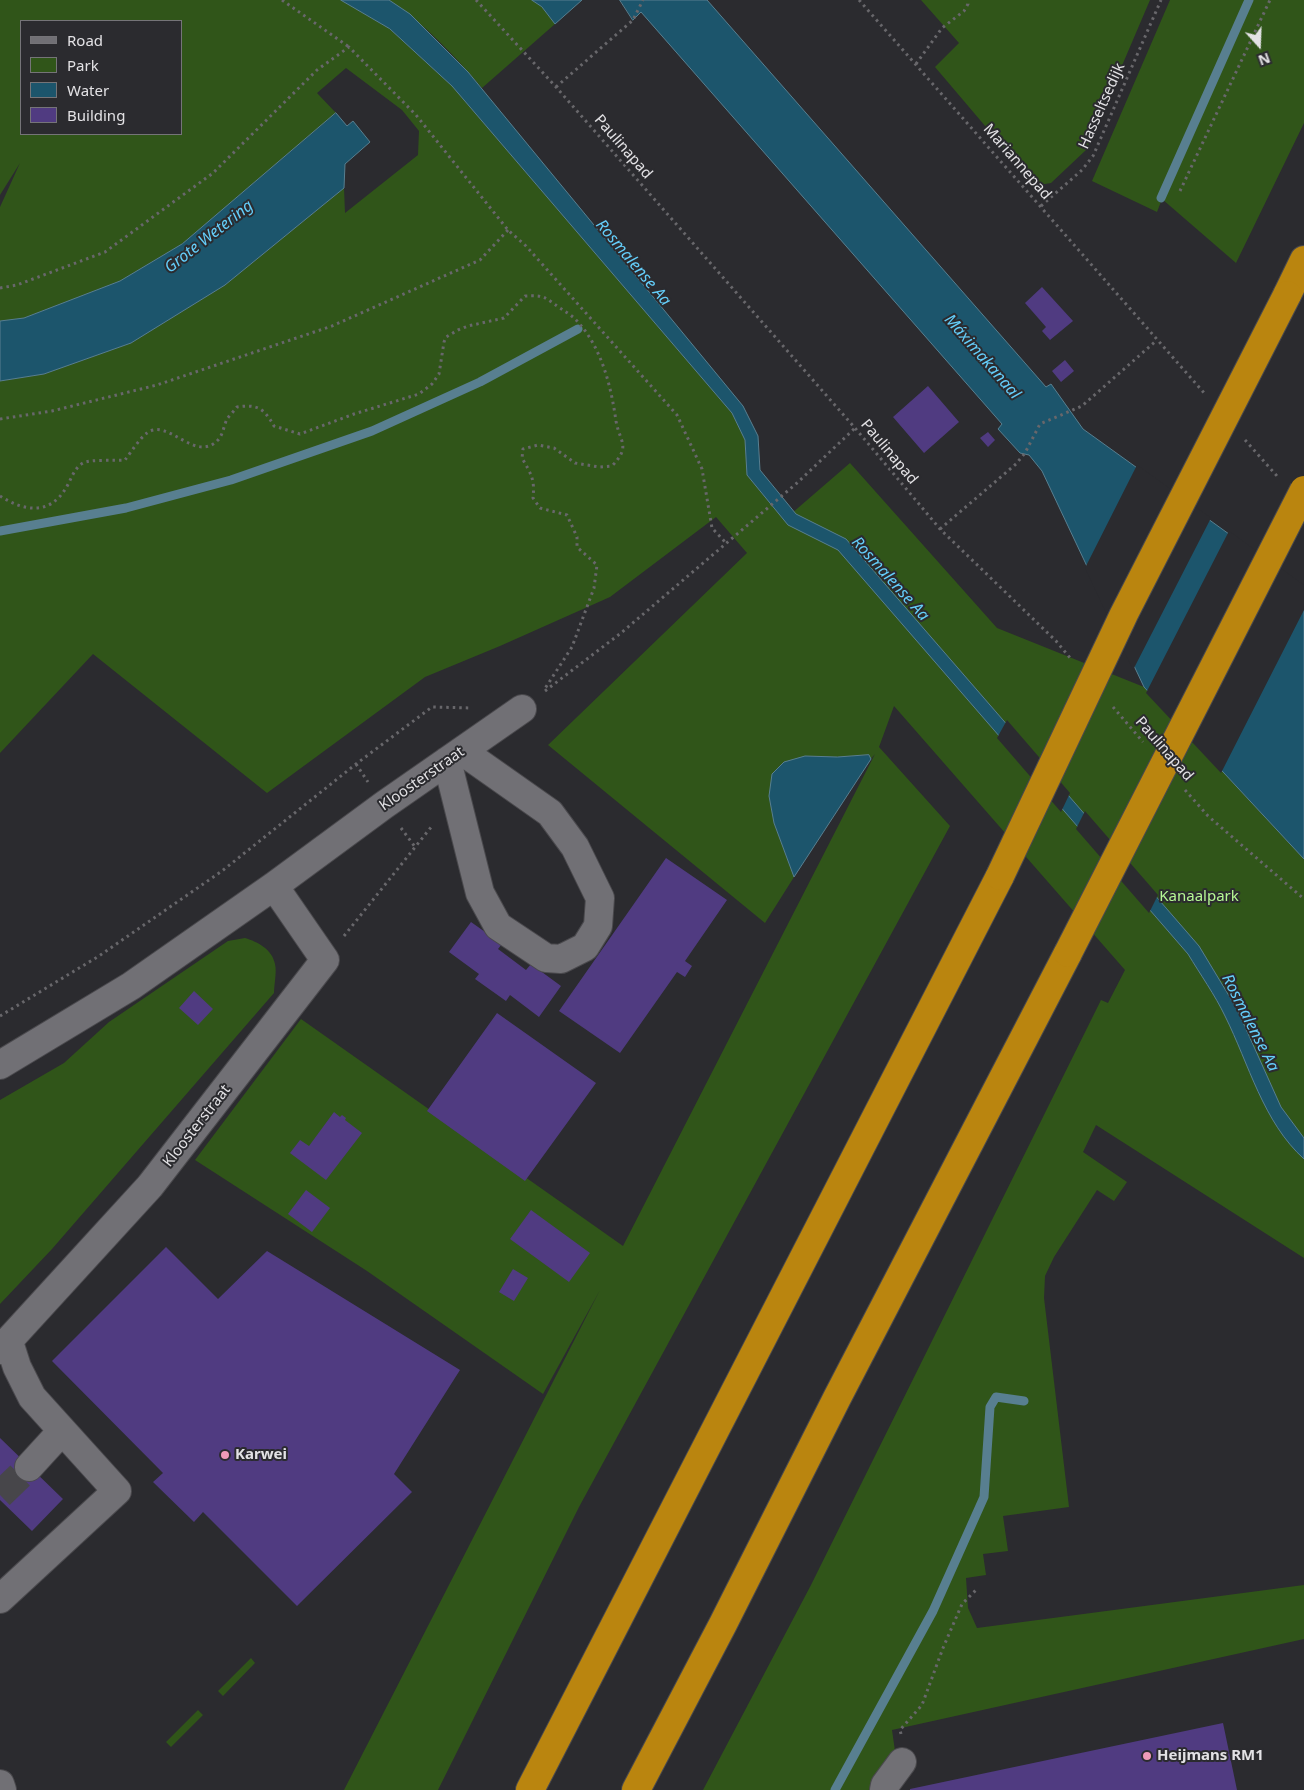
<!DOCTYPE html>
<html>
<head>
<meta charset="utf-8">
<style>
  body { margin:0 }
  #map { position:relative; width:1304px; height:1790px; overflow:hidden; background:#2b2b2f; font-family:"Noto Sans",sans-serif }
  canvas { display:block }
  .legend { position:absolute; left:20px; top:20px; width:162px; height:115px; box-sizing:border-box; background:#2b2b2f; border:1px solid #757478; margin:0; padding:6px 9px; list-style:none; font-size:15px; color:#e3e2e5 }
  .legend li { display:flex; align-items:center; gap:10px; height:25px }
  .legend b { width:25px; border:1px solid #757478 }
  .north { position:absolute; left:1234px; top:20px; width:50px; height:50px; -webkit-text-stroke:4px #2b2b2f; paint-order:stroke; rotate:160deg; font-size:14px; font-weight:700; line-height:20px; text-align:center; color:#e3e2e5 }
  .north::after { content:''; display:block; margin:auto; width:18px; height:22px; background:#e3e2e5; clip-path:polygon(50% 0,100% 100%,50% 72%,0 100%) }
</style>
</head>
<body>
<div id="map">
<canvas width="1304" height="1790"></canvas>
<ul class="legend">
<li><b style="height:6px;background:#717075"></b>Road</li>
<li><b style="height:14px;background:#305519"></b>Park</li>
<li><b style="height:14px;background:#1c556c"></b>Water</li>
<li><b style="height:14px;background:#503b81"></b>Building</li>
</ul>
<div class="north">N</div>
</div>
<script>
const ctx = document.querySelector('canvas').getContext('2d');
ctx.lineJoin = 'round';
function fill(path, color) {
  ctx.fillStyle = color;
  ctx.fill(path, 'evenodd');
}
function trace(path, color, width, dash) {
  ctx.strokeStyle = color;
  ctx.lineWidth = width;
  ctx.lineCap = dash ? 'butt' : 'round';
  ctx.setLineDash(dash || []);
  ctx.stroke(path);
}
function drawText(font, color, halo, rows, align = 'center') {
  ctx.font = font + ' "Noto Sans",sans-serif';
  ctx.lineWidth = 4;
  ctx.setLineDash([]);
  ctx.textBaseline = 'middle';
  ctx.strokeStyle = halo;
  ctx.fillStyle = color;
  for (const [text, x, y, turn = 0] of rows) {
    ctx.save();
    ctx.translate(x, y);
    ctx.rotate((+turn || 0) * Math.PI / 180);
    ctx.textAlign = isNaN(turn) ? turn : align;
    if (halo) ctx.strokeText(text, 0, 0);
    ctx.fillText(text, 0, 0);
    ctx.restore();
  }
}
fill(new Path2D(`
  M0,0H341L390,29L452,86L732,413L745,440L747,475L784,520L850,463L997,628L1144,687L1304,859V1258L1096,1125L1083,1152L1127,1182L1114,1201L1097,1190L1054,1257L1045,1276L1044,1298L1069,1507L1003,1516L1008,1551L983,1554L986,1575L966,1578L968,1608L977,1628L1304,1585V1639L892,1730L895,1751L873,1790H703L811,1585L1101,1000L1108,1003L1125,970L894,706L879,747L950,826L579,1507L438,1790H344L600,1290L543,1394L367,1271L195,1160L301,1019L623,1246L875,754L871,759L869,755L837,757L805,756L769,796L774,823L794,877L765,923L548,745L747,553L716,517L610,597L500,646L425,677L267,793L93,654L0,753V381L44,374L131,343L225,285L344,188L345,213L418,155L419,131L402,110L346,68L317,93L336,113L182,244L120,281L24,318L0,321V207L20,163L0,195ZM21,21H181V134H21Z
  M389,0H532L542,7L555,24L482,88C455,56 424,23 389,0Z
  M921,0H1150L1086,150L1051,183L1039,185L1031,180L935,67L959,43Z
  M1170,0H1304V123L1236,263L1162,199L1157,212L1092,181Z
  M245,938C258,942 272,949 275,964C277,972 274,984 274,993L52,1249L0,1304V1100L64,1063L109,1022L228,941Z
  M251,1658L255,1663L223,1696L218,1691Z
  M198,1710L203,1715L171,1747L166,1742Z`), '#305519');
const water = new Path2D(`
  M341,0H389L410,14L468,72L743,406L758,436L760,470L796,514L846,539L1199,946L1237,1009L1281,1107L1304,1138V1159C1263,1122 1249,1064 1225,1016C1215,995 1200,974 1188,954L838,550L788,525L747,475L745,440L732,413L452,86L390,29Z
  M532,0H582L555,24L542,7Z
  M620,0H707L1046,387L1051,384L1083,429L1304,588V859L1144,687L1042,471L1029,455L1020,453L998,429L1002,424L641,12L633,20Z
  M336,113L347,126L353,121L370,142L345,164L344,188L225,285L131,343L44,374L0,381V321L24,318L120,281L182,244Z
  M869,755L871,759L794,877L774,823L769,796L772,774L784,762L805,756L837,757Z`);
fill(water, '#1c556c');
trace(water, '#587f90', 1);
fill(new Path2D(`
  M1137,465L1211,518L1133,670L1085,568Z
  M1229,531L1304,585V610L1221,773L1146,693Z
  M1007,720L1070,793L1061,812L997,738Z
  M1085,811L1158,895L1149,913L1076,829Z`), '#2b2b2f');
trace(new Path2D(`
  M1161,198L1249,0
  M0,531L126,508L231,480L372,431L480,382L578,329
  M835,1790L933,1611L984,1497L990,1407L996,1397L1024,1401`), '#587f90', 9);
fill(new Path2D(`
  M1042,287L1073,321L1050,340L1042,331L1046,327L1025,303Z
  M1065,360L1074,371L1061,382L1052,371Z
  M928,386L959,422L924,453L893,417Z
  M988,432L995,440L988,447L980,438Z
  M666,858L727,900L685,961L692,966L685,977L677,972L620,1053L559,1011Z
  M471,922L502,944L498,949L526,970L531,964L561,986L539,1017L510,995L506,1001L475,979L479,974L449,952Z
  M194,991L213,1009L198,1025L179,1008Z
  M497,1013L596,1083L525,1181L427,1111Z
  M334,1112L340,1117L342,1115L346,1118L345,1120L362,1133L326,1180L290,1153L300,1140L309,1146Z
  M306,1190L330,1208L312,1232L288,1214Z
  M531,1210L590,1253L569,1282L510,1239Z
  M166,1247L218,1299L267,1251L460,1370L394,1474L412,1492L297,1606L203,1512L194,1522L153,1482L163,1473L52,1361Z
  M513,1269L528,1278L514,1301L499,1292Z
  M0,1438L63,1499L32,1531L0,1500Z
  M1223,1723L1237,1790H910V1789Z`), '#503b81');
trace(new Path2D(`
  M0,1495L29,1467`), '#47464a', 28, [28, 14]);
const minor = new Path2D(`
  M447,761L480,893L498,926L546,958L561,959L585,947L598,926L600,898L575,847L550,813L462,751
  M0,1065L131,986L274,886L384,805L522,709
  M0,1350L150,1186L325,960L274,886
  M29,1467L61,1432
  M0,1599L117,1491L32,1397L17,1367L9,1342
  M0,1784L2,1790
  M884,1790L885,1785L902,1762`);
const highway = new Path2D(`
  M1287,295L1304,260
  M530,1790L1000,876
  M636,1790L723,1624L837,1398L1068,953`);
trace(minor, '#4a494d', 30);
trace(highway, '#4a494d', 30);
trace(new Path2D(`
  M282,0L349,47
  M476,0L556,87L855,428L940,529L1056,641L1071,659
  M859,0L1205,394
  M916,64L942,28L964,11L968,4L967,0
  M556,87L633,20L643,0
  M1180,191L1270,0
  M1041,206L1082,170L1093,156L1161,0
  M0,288L17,285L105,252L213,173L317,70L349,47L416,115L508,230L526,246L677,415L702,469L712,528L726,543
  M0,419L52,411L157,385L332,326L480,260L508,230
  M1245,440L1277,476
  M0,496C24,511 49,516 66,488C71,480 74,468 83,463C90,459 115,461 125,460C131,452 140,438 147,433C168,417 195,464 218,440C223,435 224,425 227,419C230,415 234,411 237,407C257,404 264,408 274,426L300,434L354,414L419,394L432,384L439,374L444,342L446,337L458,330L468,326L504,318L525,296C545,295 544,297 560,308C566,312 573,316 578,322C602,349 611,386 616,421C620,443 631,446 612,466L599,467L575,463L554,448L538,445L523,449L522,458C531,474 535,479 533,498L540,508L567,515L577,537V547L597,565L594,588L572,647L544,690
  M940,529L1016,464L1025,453L1040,424L1082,406L1157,340
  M545,691L621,633L797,483L855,428
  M1113,707L1143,742
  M356,764L368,782
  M1185,790L1208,816L1304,899
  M401,828L415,847
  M344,936L432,826
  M0,1016L99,956L222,871L356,764L432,707L471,708
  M901,1734L900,1730L922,1705L943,1648L962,1604L977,1589`), '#68676b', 3, [2.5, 4]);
trace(minor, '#717075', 28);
trace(highway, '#ba850f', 28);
const highwayBridge = new Path2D(`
  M1000,876L1124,614L1287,295
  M1068,953L1304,490`);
trace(highwayBridge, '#4a494d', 30, []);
trace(highwayBridge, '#ba850f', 28);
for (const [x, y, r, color] of [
  [225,1455,5,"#ef9ab8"],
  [1147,1756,5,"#ef9ab8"]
]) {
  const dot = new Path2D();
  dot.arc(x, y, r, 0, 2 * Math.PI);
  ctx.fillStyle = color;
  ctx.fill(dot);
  trace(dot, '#2b2b2f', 2);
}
drawText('15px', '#e3e2e5', '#2b2b2f', [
  ["Hasseltsedijk",1102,106,-66],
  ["Paulinapad",623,147,49],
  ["Mariannepad",1017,162,49],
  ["Paulinapad",889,452,50],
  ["Paulinapad",1164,749,49],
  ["Kloosterstraat",422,779,-35],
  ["Kloosterstraat",197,1126,-52]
]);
drawText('15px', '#b5f794', '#2b2b2f', [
  ["Kanaalpark",1199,897]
]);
drawText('bold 15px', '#e3e2e5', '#2b2b2f', [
  ["Karwei",235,1455],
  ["Heijmans RM1",1157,1756]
], 'left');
drawText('italic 16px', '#64cefa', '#2b2b2f', [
  ["Grote Wetering",209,237,-38],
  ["Rosmalense Aa",633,263,50],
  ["Máximakanaal",982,357,49],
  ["Rosmalense Aa",890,579,48],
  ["Rosmalense Aa",1250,1023,63]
]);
</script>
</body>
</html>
